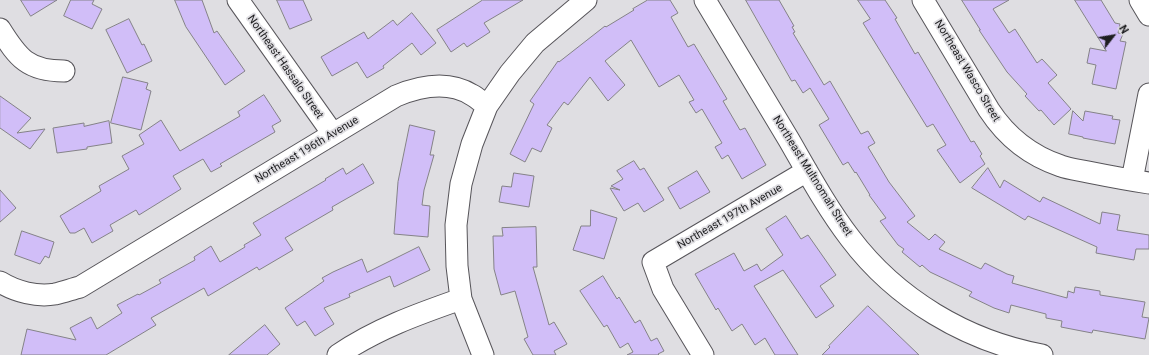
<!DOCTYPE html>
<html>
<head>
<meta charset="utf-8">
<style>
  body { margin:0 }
  #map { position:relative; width:1149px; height:355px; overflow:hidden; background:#dfdee2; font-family:Roboto,sans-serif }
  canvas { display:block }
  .north { position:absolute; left:1093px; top:16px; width:40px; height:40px; -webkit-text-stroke:3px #dfdee2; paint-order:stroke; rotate:59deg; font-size:11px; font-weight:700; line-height:16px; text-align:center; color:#1e1e20 }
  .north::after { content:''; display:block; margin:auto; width:14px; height:18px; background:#1e1e20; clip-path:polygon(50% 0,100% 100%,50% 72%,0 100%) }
</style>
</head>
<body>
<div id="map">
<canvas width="1149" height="355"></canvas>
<div class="north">N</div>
</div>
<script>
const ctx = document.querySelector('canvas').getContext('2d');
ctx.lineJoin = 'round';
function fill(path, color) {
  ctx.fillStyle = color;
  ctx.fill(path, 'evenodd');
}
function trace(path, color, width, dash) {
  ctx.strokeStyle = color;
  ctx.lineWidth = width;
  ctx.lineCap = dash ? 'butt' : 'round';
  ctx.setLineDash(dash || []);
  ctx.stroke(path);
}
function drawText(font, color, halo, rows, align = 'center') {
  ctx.font = font + ' Roboto,sans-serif';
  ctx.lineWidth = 3.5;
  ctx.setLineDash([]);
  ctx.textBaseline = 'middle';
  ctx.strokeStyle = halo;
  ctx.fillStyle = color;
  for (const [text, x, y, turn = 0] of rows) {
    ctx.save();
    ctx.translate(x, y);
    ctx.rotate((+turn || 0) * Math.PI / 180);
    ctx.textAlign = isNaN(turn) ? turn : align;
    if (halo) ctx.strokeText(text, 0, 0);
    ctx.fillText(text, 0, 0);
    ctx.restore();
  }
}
const building = new Path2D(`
  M21,0H57L31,16Z
  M71,0H94L92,4L102,9L92,29L64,16Z
  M175,0H202L214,33L217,31L245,71L225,85L186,27Z
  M277,0H303L312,20L290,29Z
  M483,0H523L484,23L490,32L467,47L464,43L451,52L437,30Z
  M648,0H670L678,13L671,17L688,47L694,44L727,99L723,101L740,130L745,128L766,165L742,179L728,155L722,159L715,147L722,143L702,109L696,113L689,102L694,100L679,75L659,87L631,40L605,61L625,85L608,101L590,77L568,105L564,102L547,125L552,128L541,152L532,148L525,162L510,154L534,104L530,101L558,61L559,62L605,26L606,27L634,10L633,9Z
  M746,0H779L794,26L792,27L795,32L793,33L824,85L830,81L861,134L868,131L875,143L868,147L889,182L915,216L907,222L929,240L935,234L945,242L939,249L981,269L985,263L1007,274L1014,276L1012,283L1067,298L1068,291L1074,293L1075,287L1100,291V295L1145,302L1142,317L1149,318L1145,339L1093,330L1092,333L1061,327L1062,321L1046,318V314L1011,305L1009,313L994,308L969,296L972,292L930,272L922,265L920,267L902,252L904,249L898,245L880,221L886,218L869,195H870L856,172L855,173L848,162L843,165L819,125L829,119L810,88L803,93L795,80L792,81Z
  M858,0H885L897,18L895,19L915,54L918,52L971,142L974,141L982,154L980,156L985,164L960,183L937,150L946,145L933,124L927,127L863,23L870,19Z
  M962,0H1009L993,9L1009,33L1015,29L1037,63L1042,59L1057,75L1048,83L1071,109L1054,125L1041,110L1039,111L1025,96L1027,94L1007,72L979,30H980Z
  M1075,0H1101L1115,23L1120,24L1118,33L1123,34L1120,41L1126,42L1116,89L1092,84L1096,65L1087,63L1090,48L1106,51Z
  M412,13L436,43L421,55L412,43L383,66L384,68L367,78L357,62L332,76L321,57L364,32L368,39L393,20L397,25Z
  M129,19L142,45L144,44L152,61L127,73L106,30Z
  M123,77L148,83L146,89L151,91L141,130L111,123Z
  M264,95L281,121L272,126L275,132L220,164L222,166L211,172L203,159L173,176L181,189L139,215L136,210L110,225L113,231L92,243L84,228L75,233H70L60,216L101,191L99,186L129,169L122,156L144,144L139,135L161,120L180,151L240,116L238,112Z
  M0,96L31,118L17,133L45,129L30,149L0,128Z
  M1073,111L1083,121L1085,111L1113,116L1112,119L1120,120L1115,144L1083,138V137L1069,134Z
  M109,121L112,143L87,147V149L57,153L53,128L84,123V126Z
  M410,125L435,131L430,155H434L424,190L422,205L430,206L428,237L394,234L398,182Z
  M634,161L640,170L644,168L664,200L644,212L638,203L624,211L610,188L620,190L611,186L623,179L617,171Z
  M363,164L374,183L332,207L333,210L285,238L293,250L259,270L257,267L208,296L204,288L151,318L156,325L106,355H21L27,329L76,340L70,328L91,317L97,329L122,313L117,305L138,294L139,295L161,283L159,280L195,260L194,257L211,246L220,262L245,247L244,245L261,235L253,223L326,180L325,179L343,168L346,174Z
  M988,168L1000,188L1004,180L1040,202L1043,197L1100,224L1102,212L1120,215L1117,230L1149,235V249H1136L1134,260L1096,253L1097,247L1028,216L1025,220L972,188Z
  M697,171L710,192L680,209L668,188Z
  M514,173L534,176L529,207L499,202L502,186L511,187Z
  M0,190L16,208L0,222Z
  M591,210L617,218L604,259L573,250L581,226H590Z
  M786,216L801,239L808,235L836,275L820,286L834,306L816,318L783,270L754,286L798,355H775L765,338L755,345L742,324L732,331L718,308L716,310L695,274L734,253L744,271L757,264L761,271L783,255L766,229Z
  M536,227L537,267H533L549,325L554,322L567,344L554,351L556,355H533L524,339L528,337L515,291L501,295L494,269L493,236H503L502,228Z
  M22,231L54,242L49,258L45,256L40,264L15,255Z
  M419,247L430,270L394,287L390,276L349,294L350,297L324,308L334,324L315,336L305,321L297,326L285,308L324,281L322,278L333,272L362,259L367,272Z
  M603,276L617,299L619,297L635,323L640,320L651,341L657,338L664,351L658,354L659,355H627L633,352L628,343L620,348L607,325L604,327L580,291Z
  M868,306L894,331L919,355H822L830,347L829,346Z
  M265,325L280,344L267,355H229Z`);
fill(building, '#d1bef8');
trace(building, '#848287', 1);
const minor = new Path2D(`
  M238,0L333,134
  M705,0C733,47 761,94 789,140C808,173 827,208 850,238C896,299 966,341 1042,355
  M923,0L989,110C1006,136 1031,156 1061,166C1069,169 1079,170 1088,172C1108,176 1129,180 1149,183
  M1140,0L1149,15
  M0,29C18,58 28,71 64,71
  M1132,180L1149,94
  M0,282C16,292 37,297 55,294C64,292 72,289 80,287L396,96C420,86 448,80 472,95C478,98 482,103 487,106
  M338,355C376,329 418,314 461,299
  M483,355L461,299L457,266L456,225L461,184L472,144L487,106L510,73L535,43L586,0
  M703,355L663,289L653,262L807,171`);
trace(minor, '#57555a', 23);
trace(minor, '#fff', 21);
drawText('11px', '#1e1e20', '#dfdee2', [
  ["Northeast Hassalo Street",285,67,55],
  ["Northeast Wasco Street",967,71,59],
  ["Northeast 196th Avenue",307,150,-31],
  ["Northeast Multnomah Street",812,176,58],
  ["Northeast 197th Avenue",730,217,-30]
]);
</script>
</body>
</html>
